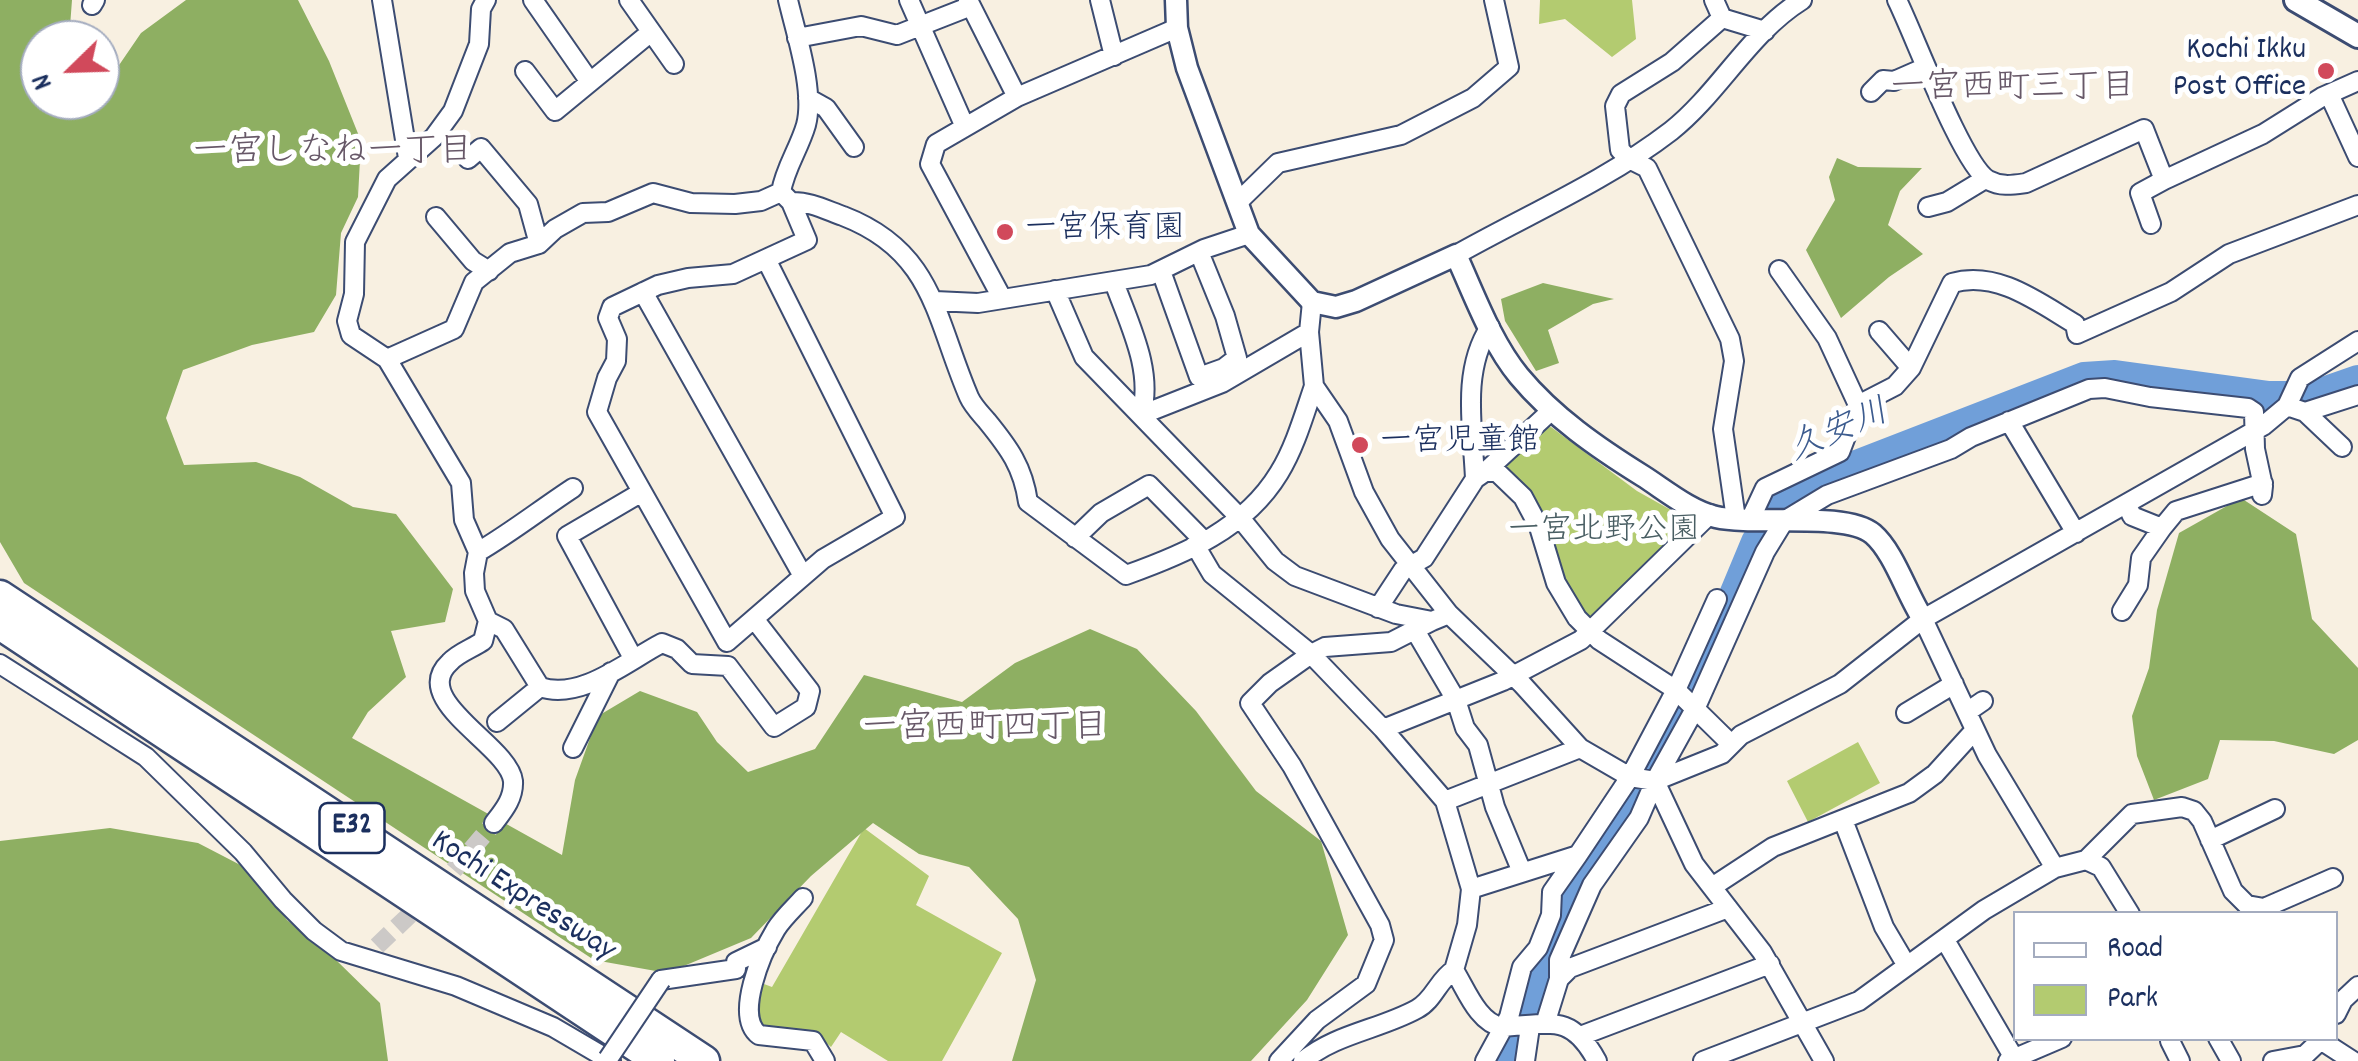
<!DOCTYPE html>
<html>
<head>
<meta charset="utf-8">
<style>
  body { margin:0 }
  #map { position:relative; width:2358px; height:1061px; overflow:hidden; background:#f8f0e1; font-family:Dekko,sans-serif }
  canvas { display:block }
  .legend { position:absolute; left:2013px; top:911px; width:325px; height:130px; box-sizing:border-box; background:#fff; border:2px solid #a4acbf; margin:0; padding:12px 18px; list-style:none; font-size:30px; color:#1b2f5e }
  .legend li { display:flex; align-items:center; gap:20px; height:50px }
  .legend b { width:50px; border:2px solid #a4acbf }
  .north { position:absolute; left:20px; top:20px; width:100px; height:100px; box-sizing:border-box; background:#fff; border:2px solid #a4acbf; border-radius:50%; rotate:247deg; font-size:28px; font-weight:700; line-height:40px; text-align:center; color:#1b2f5e }
  .north::after { content:''; display:block; margin:auto; width:35px; height:45px; background:#d1495b; clip-path:polygon(50% 0,100% 100%,50% 72%,0 100%) }
</style>
</head>
<body>
<div id="map">
<canvas width="2358" height="1061"></canvas>
<ul class="legend">
<li><b style="height:12px;background:#fff"></b>Road</li>
<li><b style="height:28px;background:#b3cb70"></b>Park</li>
</ul>
<div class="north">N</div>
</div>
<script>
const ctx = document.querySelector('canvas').getContext('2d');
ctx.lineJoin = 'round';
function fill(path, color) {
  ctx.fillStyle = color;
  ctx.fill(path, 'evenodd');
}
function trace(path, color, width, dash) {
  ctx.strokeStyle = color;
  ctx.lineWidth = width;
  ctx.lineCap = dash ? 'butt' : 'round';
  ctx.setLineDash(dash || []);
  ctx.stroke(path);
}
function drawText(font, color, halo, rows, align = 'center') {
  ctx.font = font + ' Dekko,"Klee One",sans-serif';
  ctx.lineWidth = 10;
  ctx.setLineDash([]);
  ctx.textBaseline = 'middle';
  ctx.strokeStyle = halo;
  ctx.fillStyle = color;
  for (const [text, x, y, turn = 0] of rows) {
    ctx.save();
    ctx.translate(x, y);
    ctx.rotate((+turn || 0) * Math.PI / 180);
    ctx.textAlign = isNaN(turn) ? turn : align;
    if (halo) ctx.strokeText(text, 0, 0);
    ctx.fillText(text, 0, 0);
    ctx.restore();
  }
}
fill(new Path2D(`
  M1540,0H1632L1636,39L1612,57L1565,19L1539,24Z
  M1551,427L1637,491L1687,519L1689,525L1594,618L1586,619L1504,472V463L1543,428Z
  M1858,742L1880,783L1808,822L1787,781Z
  M864,828L929,876L916,905L1002,953L942,1061H888L841,1032L831,1047C805,1022 779,1039 753,1020L752,1009L764,984L772,987Z`), '#b3cb70');
fill(new Path2D(`
  M0,0H72L69,40H40V100H87L92,105L100,100V93L141,33L186,0H298L329,61L361,141L358,197L341,233L336,295L314,332L252,345L183,370L166,418L184,465L256,462L300,477L353,507L396,514L453,589L445,622L391,631L406,677L368,712L352,738L562,855L575,780L598,716L640,691L697,712L717,742L748,772L815,749L864,675L962,702L1015,663L1090,629L1137,649L1196,711L1256,791L1321,841L1348,935L1307,1000L1251,1061H1012L1036,980L1018,919L969,867L919,854L873,823L811,876L751,938L667,973L594,960L24,583L0,542Z
  M1837,158L1858,167L1922,168L1900,191L1888,225L1923,254L1889,277L1841,318L1806,250L1835,200L1829,177Z
  M1543,283L1614,299L1593,304L1548,330L1559,363L1536,371L1505,321L1501,299Z
  M2241,498L2296,534L2312,619L2358,668V740L2334,754L2274,741L2220,740L2208,779L2154,800L2137,756L2132,716L2149,668L2157,610L2179,533Z
  M110,828L198,843L250,870L287,920L336,960L380,1003L388,1061H0V841Z`), '#8eaf62');
trace(new Path2D(`
  M1510,1061L1538,972L1589,869L1633,802L1653,759L1696,686L1756,542L1784,499L1798,488L1818,480L2084,377L2115,375L2269,396H2312L2358,380`), '#709fd9', 30);
trace(new Path2D(`
  M377,946L442,884L494,823`), '#ccc9c7', 18, [18, 9]);
const minor = new Path2D(`
  M382,0L408,158
  M486,0L481,9L479,44L453,111L434,137L387,179L355,242L354,294L347,321L351,335L387,359L461,483L464,520L478,552L474,573L475,591L488,621L483,641C473,648 458,653 450,662C408,701 509,745 513,781C514,798 504,810 494,823
  M533,0L590,82
  M629,0L674,64
  M909,0L965,127
  M968,0L1017,97
  M1100,0L1114,56
  M1714,0L1722,18L1765,31
  M1897,0C1914,34 1962,164 1988,180C2001,187 2012,185 2026,183L2144,129L2164,180L2263,134L2322,97L2358,81
  M92,5L95,0
  M1722,18L1672,62L1621,94L1615,106L1620,150L1629,159L1647,168L1730,339L1734,361L1723,429L1736,519
  M797,38L861,26L897,35L971,6
  M525,71L555,111L651,32
  M1871,92L1883,80L1894,81L1926,67
  M2329,94L2358,157
  M808,98L826,108L854,147
  M468,159L481,148L528,204L539,244
  M791,202C809,201 826,210 843,216C934,251 935,318 969,397C973,406 981,414 987,421C1009,448 1023,467 1028,502L1126,575C1185,554 1245,529 1279,473C1295,447 1304,415 1314,386
  M1237,203L1278,163L1401,135L1473,98L1509,67L1494,0
  M1928,207L1947,202L1985,179
  M436,217L473,261L489,271
  M2151,224L2140,193L2164,180
  M1456,255C1527,215 1606,181 1671,131C1719,93 1749,33 1802,0
  M766,259L895,517L823,559L727,642L597,412L607,378L616,361L617,339L608,318L612,307L658,285L688,278L733,274L807,240L791,202L781,192C785,168 799,149 806,125C815,91 796,34 788,0
  M1779,270L1827,338L1858,405
  M1161,271L1199,377L1224,368L1237,358L1225,316L1199,252
  M1114,282C1129,324 1154,371 1141,415
  M1055,290L1084,357L1241,519L1275,561L1295,576L1396,614L1432,621L1449,614
  M643,292L803,576
  M1002,298L930,164L936,144L1017,97L1177,28
  M935,301L978,303L1151,275L1204,249L1249,234
  M1312,302L1309,332L1314,386L1338,421L1364,492L1390,539L1449,614L1522,684L1580,748L1630,777L1655,781L1722,754L1741,735L1840,684L1923,619L2263,426L2287,406L2300,378L2358,341
  M1879,331L1911,368
  M387,359L454,329L474,282L510,253L539,244L555,229L583,213L608,212L653,193L691,203L735,204L761,201L781,192
  M2287,406L2305,412L2358,395
  M2305,412L2342,447
  M1141,415L1222,383L1309,332
  M2009,421L2076,533
  M1485,472L1552,410
  M1475,479C1473,429 1461,371 1490,327
  M1750,520L1765,488L1840,452L1858,405L1895,386L1911,368L1952,283C1997,270 2038,302 2075,324L2077,334L2171,292L2229,254L2358,205
  M2162,528L2176,511L2263,483
  M1075,538L1101,513L1149,485L1204,541
  M1195,545L1212,574L1311,654L1325,647L1391,642L1432,621
  M478,552C512,532 541,509 573,488
  M1378,608L1403,570L1424,558L1475,479L1485,472H1497L1523,497L1539,527L1556,583L1577,618L1599,640L1676,690L1730,743
  M2122,611L2138,585L2141,558L2162,528L2132,516L2127,505
  M1923,619L1987,755L2055,868
  M488,621L504,629L540,687C581,701 627,661 662,643L677,649L692,664L728,666L774,727L806,707L810,691L755,620
  M1416,632L1456,700L1465,728L1478,745L1495,807L1522,872
  M633,658L567,536L642,492
  M0,664L146,757L243,852L283,900L314,931L341,951L456,986L553,1027L611,1061
  M1967,712L1983,701
  M1906,713L1954,684
  M497,722L540,687
  M1383,729L1503,681L1581,640L1710,514
  M573,748L611,672
  M1655,781L1694,864L1762,952L1824,1061
  M1445,801L1580,748
  M1843,820L1884,927L1907,966
  M2210,840L2275,809
  M2086,860L2132,814L2182,807L2194,811L2202,821L2233,891L2247,905L2264,908L2333,878
  M1712,887L1773,847L1909,793L1935,774L1975,730
  M1471,889L1578,855L1630,777L1676,690L1717,599
  M803,898C794,908 783,918 776,929C762,952 734,1016 759,1035L813,1041L825,1061
  M1945,940L2014,1058
  M1559,979L1570,968L1728,908
  M661,980L736,969V962L767,947
  M2336,1014L2343,1000L2358,986
  M1545,1024L1559,979V960L1592,885L1639,818L1655,781L1696,707L1765,552L1784,521L1827,495L1951,449L1971,437L2089,389L2105,388L2150,397L2248,408L2254,412L2255,449L2263,486L2262,495
  M1583,1035L1770,964
  M2218,1038L2231,1061
  M2170,1041L2180,1061
  M2322,1041L2353,1061
  M1279,1061L1317,1020L1366,984L1384,940L1380,925L1292,766L1250,703L1270,683L1311,654L1383,729L1445,801L1471,889L1467,925L1454,970C1466,989 1478,1023 1502,1027C1551,1024 1571,1013 1597,1061
  M1303,1061C1335,1034 1381,1029 1417,1009C1434,1000 1438,980 1454,970
  M1485,1061L1509,1017L1522,967L1538,948L1551,915L1552,892L1578,855
  M1525,1061L1530,1027
  M1703,1061L1859,1001L1984,910L2055,868L2086,860L2101,867L2130,914
  M2008,1061L2062,1038
  M2273,1061L2305,1055L2323,1038`);
const tertiary = new Path2D(`
  M1176,0L1177,28L1187,68L1249,234L1312,302L1336,307L1356,301L1456,255C1474,294 1491,342 1519,376C1553,417 1598,448 1643,476C1665,490 1690,511 1716,517C1755,526 1845,511 1873,534C1894,552 1907,595 1923,619`);
const secondary = new Path2D(`
  M2296,0L2358,36`);
const motorway = new Path2D(`
  M0,596L704,1061
  M0,624L659,1061`);
trace(minor, '#3c4c72', 22);
trace(tertiary, '#3c4c72', 25);
trace(secondary, '#3c4c72', 28);
trace(motorway, '#3c4c72', 35);
trace(minor, '#fff', 18);
trace(tertiary, '#fff', 20);
trace(secondary, '#fff', 22);
trace(motorway, '#fff', 30);
const minorBridge = new Path2D(`
  M608,1059L661,980`);
trace(minorBridge, '#3c4c72', 22, []);
trace(minorBridge, '#fff', 18);
for (const [x, y, r, color] of [
  [2326,71,10,"#d1495b"],
  [1005,232,10,"#d1495b"],
  [1360,445,10,"#d1495b"]
]) {
  const dot = new Path2D();
  dot.arc(x, y, r, 0, 2 * Math.PI);
  ctx.fillStyle = color;
  ctx.fill(dot);
  trace(dot, '#fff', 4);
}
for (const [x, y, w] of [
  [352,828,65]
]) {
  const box = new Path2D();
  box.roundRect(x - w / 2, y - 25, w, 50, 8);
  ctx.fillStyle = '#fff';
  ctx.fill(box);
  trace(box, '#1b2f5e', 2.5);
}
drawText('bold 30px', '#1b2f5e', null, [
  ["E32",352,828]
]);
drawText('32px', '#1b2f5e', '#fff', [
  ["Kochi Ikku",2306,53,"right"],
  ["Post Office",2306,90,"right"],
  ["一宮保育園",1025,232],
  ["一宮児童館",1380,445]
], 'left');
drawText('32px', '#495e63', '#fff', [
  ["一宮北野公園",1604,534]
]);
drawText('32px', '#1b2f5e', '#fff', [
  ["Kochi Expressway",522,898,33]
]);
drawText('35px', '#675868', '#fff', [
  ["一宮西町三丁目",2013,91],
  ["一宮しなね一丁目",333,155],
  ["一宮西町四丁目",985,731]
]);
drawText('italic 35px', '#3d5c8f', '#fff', [
  ["久安川",1840,434,-23]
]);
</script>
</body>
</html>
